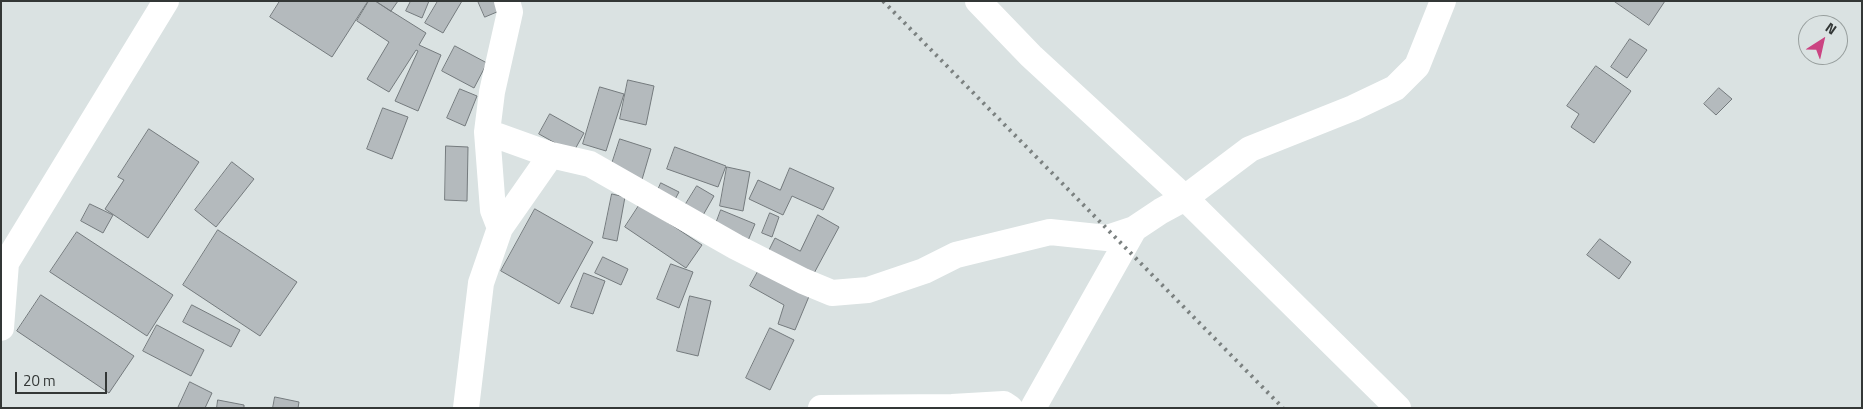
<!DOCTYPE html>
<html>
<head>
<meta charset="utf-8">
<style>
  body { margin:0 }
  #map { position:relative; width:1863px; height:409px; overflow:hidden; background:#dae2e2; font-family:"Titillium Web",sans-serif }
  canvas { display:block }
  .frame { position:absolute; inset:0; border:2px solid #333736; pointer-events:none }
  .north { position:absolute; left:1798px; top:15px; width:50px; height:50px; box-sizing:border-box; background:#dae2e2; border:1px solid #979e9d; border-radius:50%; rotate:35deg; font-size:14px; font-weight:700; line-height:20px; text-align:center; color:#333736 }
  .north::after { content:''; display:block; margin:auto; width:18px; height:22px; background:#cb4482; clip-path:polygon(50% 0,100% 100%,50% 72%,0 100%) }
  .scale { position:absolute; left:15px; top:372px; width:92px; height:22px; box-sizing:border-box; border:2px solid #333736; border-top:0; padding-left:6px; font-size:15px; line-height:18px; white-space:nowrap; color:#333736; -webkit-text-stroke:4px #dae2e2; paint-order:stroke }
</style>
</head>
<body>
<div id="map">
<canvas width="1863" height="409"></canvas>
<div class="frame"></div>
<div class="north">N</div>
<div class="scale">20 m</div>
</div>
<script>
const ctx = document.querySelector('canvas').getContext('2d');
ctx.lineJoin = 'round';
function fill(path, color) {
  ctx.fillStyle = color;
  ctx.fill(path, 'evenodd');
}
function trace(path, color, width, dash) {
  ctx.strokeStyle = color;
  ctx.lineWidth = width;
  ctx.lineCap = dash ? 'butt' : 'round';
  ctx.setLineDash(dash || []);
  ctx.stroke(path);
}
const building = new Path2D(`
  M280,1H368L332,57L270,17Z
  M369,1H375L426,33L419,45L441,55L418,111L395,101L418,51L416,50L389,92L367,79L389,42L357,21Z
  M376,1H398L391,11Z
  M411,1H429L422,18L406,11Z
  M438,1H462L443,33L425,23Z
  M478,1H501L504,9L485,17Z
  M1614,1H1665L1649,25Z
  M1630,39L1647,50L1627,78L1611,67Z
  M455,46L487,63L474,88L442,71Z
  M1596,66L1631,91L1594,143L1571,127L1579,114L1567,106Z
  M628,80L654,86L646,125L620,119Z
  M600,87L624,94L606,151L583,144Z
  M1719,88L1732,99L1716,115L1704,104Z
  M460,89L477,96L465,126L447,118Z
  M383,108L408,117L392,159L367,149Z
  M550,114L584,133L573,153L539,134Z
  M149,129L199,162L148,238L105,209L124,180L118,177Z
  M620,139L651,149L641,183L609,173Z
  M446,146L468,147L467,201L445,200Z
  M675,147L726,166L718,187L667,169Z
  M232,162L254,179L216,227L195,210Z
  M727,167L750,172L743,211L720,206Z
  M790,168L834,188L823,210L792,196L783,215L749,199L758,180L780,190Z
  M661,183L679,192L672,205L655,197Z
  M697,186L714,196L702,217L684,207Z
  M612,194L625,197L617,241L603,238Z
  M90,204L113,215L103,233L81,221Z
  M640,204L702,245L686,268L625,227Z
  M535,209L593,242L559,304L501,271Z
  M721,210L755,224L747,243L714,229Z
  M770,213L779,217L772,237L762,233Z
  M818,215L839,227L812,277L767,254L775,238L800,251Z
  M218,230L297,282L260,336L183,285Z
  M77,232L173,295L147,336L50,272Z
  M1600,239L1631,262L1619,279L1587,255Z
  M603,257L628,269L621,285L595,273Z
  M671,264L693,272L679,308L657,299Z
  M761,266L810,294L795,330L778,324L784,305L750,286Z
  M584,273L605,281L593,314L571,307Z
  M41,295L134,356L109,393L17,331Z
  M690,296L711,301L698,356L677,351Z
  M192,305L240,330L231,347L183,322Z
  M157,325L204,350L191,376L143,351Z
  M770,328L794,340L770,390L746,378Z
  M190,382L212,393L205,408H178Z
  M275,397L299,402L298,408H273Z
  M218,400L244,405V408H217Z`);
fill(building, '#b4babd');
trace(building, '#747a7d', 1);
trace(new Path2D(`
  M978,1L1031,56L1185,198L1398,408
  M487,132L551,155L590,164L736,247L803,281L832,293L868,290L924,271L956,255L1050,232L1107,238L1134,229L1161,211L1185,198L1250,149L1353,108L1395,88L1417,66L1443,1
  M500,228L493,210L487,132L492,92L510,12L507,1
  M1,328L6,263L166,1
  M466,408L481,283L500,228L551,155
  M821,408L952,407L1004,404L1010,408
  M1033,408L1134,229`), '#fff', 26);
trace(new Path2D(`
  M883,1L1283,408`), '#7b8180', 4, [2.5, 5]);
</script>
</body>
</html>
